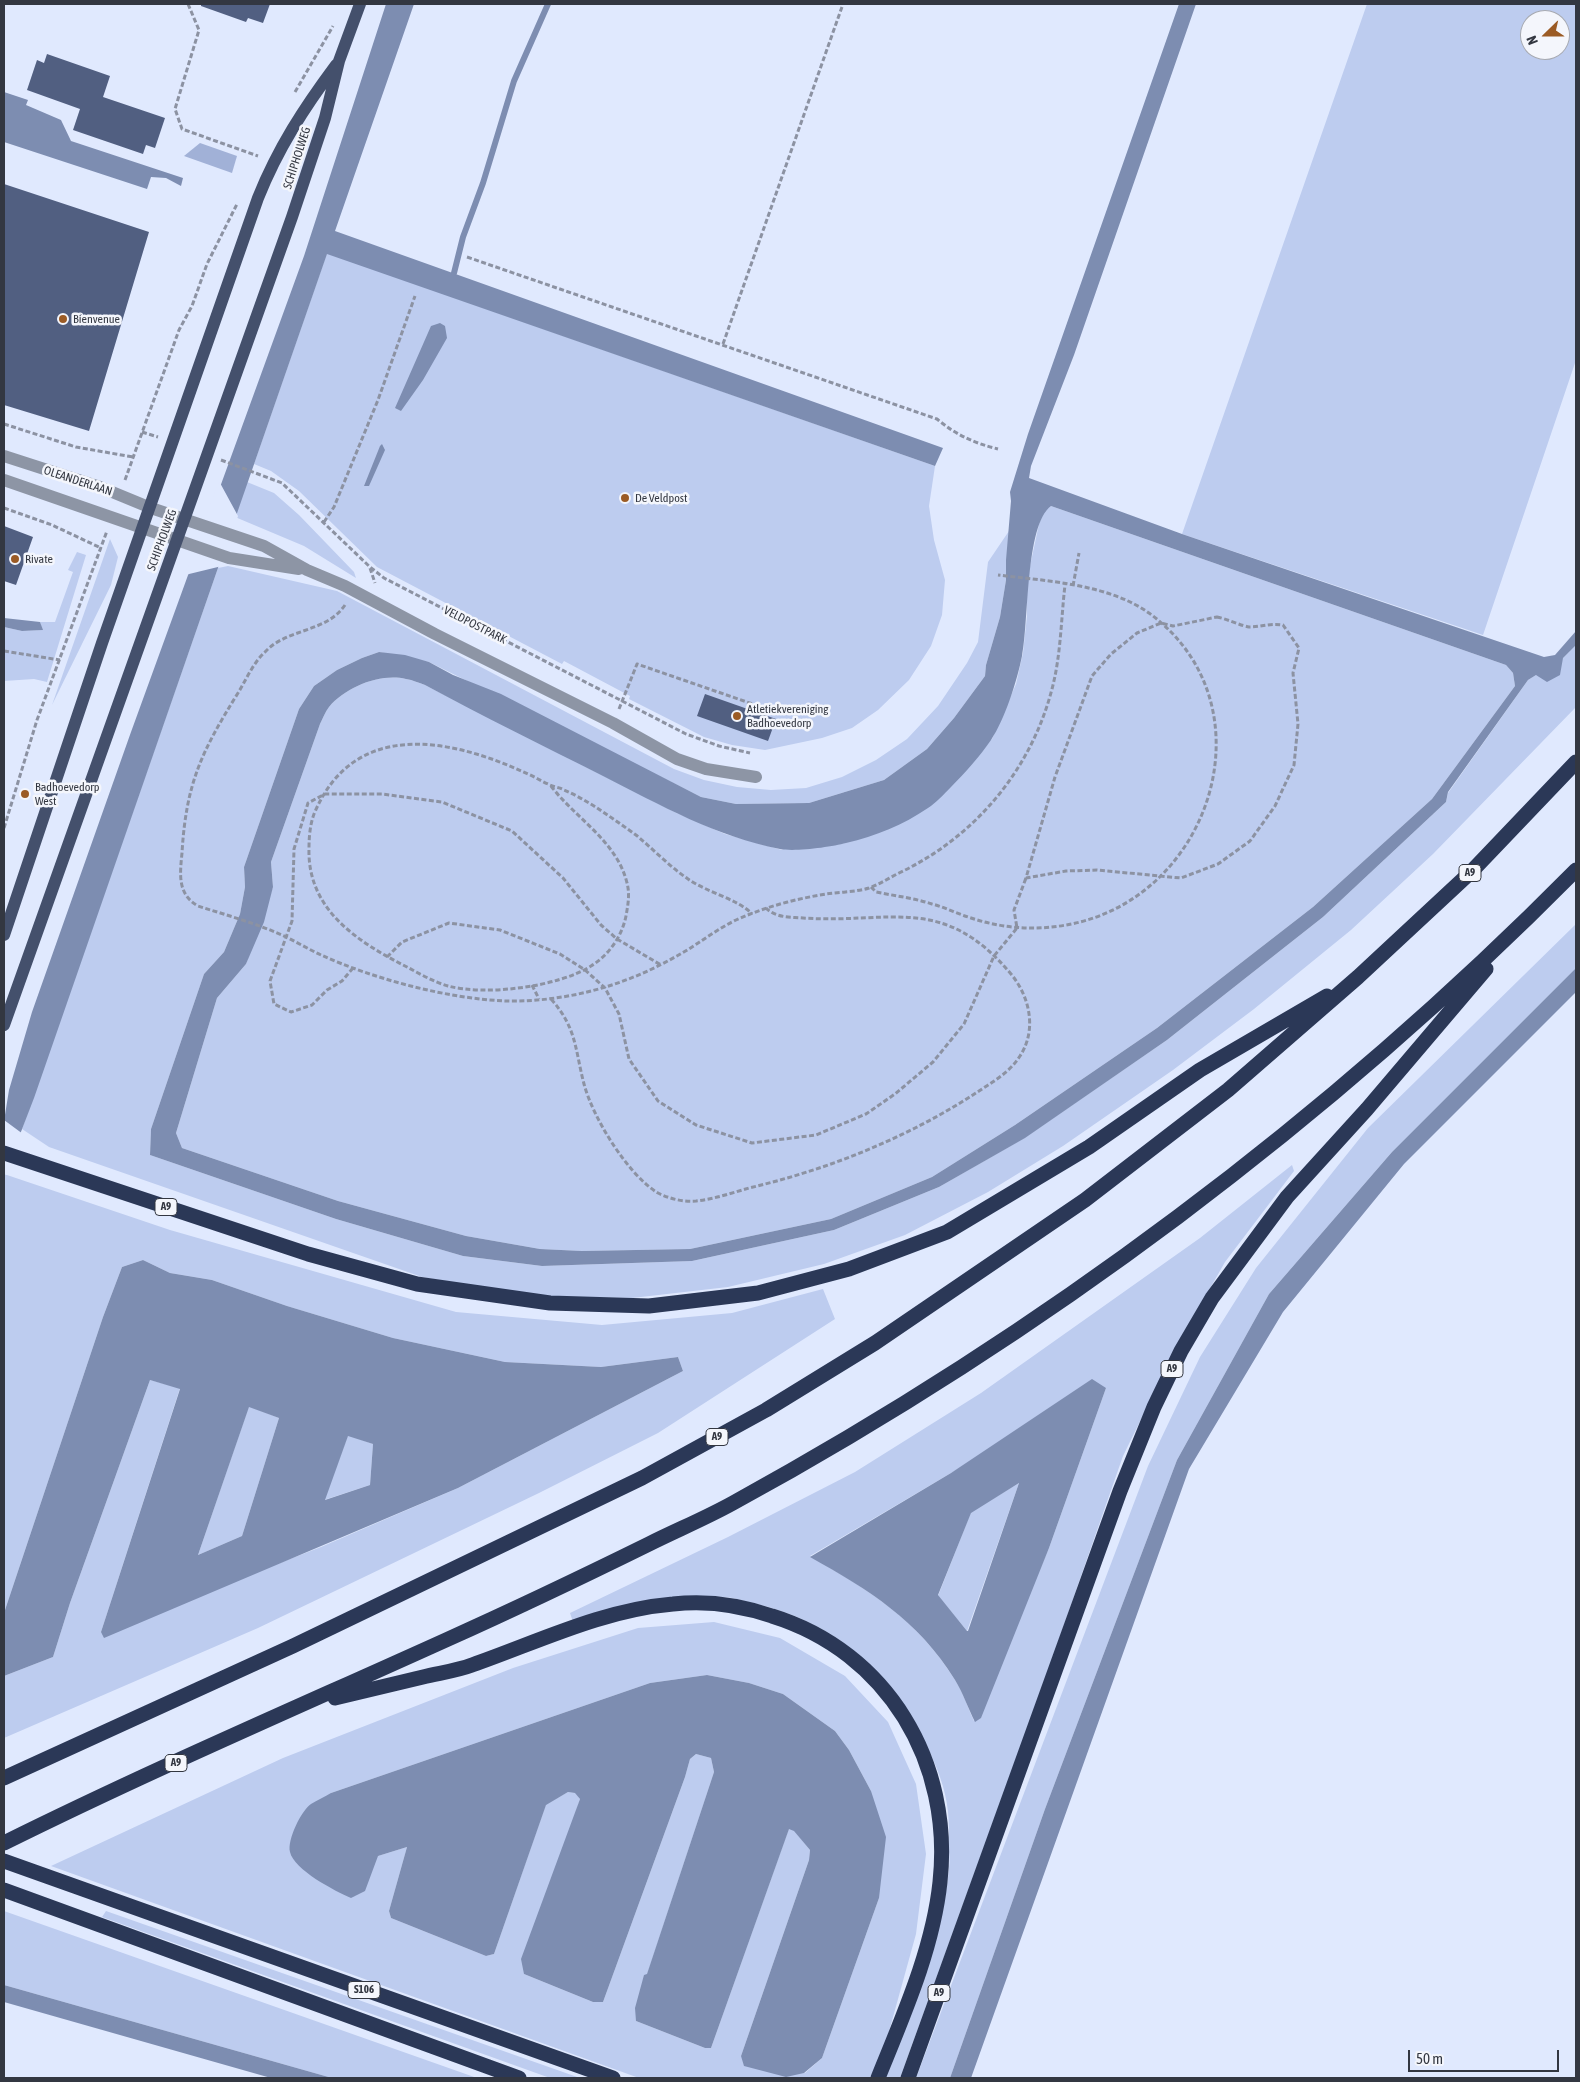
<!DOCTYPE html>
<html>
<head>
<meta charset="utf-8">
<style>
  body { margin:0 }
  #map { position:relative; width:1580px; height:2082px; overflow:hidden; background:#e0e9fe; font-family:"Asap Condensed",sans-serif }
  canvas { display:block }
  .frame { position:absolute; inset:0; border:5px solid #333741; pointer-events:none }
  .north { position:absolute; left:1520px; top:10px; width:50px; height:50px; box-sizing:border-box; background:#f4f6fc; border:1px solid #a7aab1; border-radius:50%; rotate:248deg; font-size:14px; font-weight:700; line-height:20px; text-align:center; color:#333741 }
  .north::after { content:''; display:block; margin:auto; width:18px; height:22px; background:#9b5b25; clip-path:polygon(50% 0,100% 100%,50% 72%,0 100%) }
  .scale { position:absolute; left:1408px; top:2050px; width:151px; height:22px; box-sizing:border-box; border:2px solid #333741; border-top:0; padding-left:6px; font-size:15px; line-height:18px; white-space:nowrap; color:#333741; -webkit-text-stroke:4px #f4f6fc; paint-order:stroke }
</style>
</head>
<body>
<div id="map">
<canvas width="1580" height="2082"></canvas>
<div class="frame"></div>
<div class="north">N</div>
<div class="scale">50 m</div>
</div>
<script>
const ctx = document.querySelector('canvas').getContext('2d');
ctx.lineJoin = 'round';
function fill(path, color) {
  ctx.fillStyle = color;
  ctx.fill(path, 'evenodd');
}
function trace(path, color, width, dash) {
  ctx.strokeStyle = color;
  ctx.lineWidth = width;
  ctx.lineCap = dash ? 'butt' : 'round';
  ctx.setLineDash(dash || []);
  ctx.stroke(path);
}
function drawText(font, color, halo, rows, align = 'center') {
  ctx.font = font + ' "Asap Condensed",sans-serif';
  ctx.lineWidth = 5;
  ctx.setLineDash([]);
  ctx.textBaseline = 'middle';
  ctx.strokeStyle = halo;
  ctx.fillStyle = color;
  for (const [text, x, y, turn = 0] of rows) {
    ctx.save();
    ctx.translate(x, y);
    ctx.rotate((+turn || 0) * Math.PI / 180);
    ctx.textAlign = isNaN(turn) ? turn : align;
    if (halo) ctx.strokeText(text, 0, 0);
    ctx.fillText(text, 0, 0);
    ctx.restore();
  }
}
fill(new Path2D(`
  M1367,4H1576V360L1483,635L1182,534ZM1530,20H1560V50H1530Z
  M327,253L935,466L929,506L934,540L945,580L942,615L931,646L909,680L878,710L852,728L822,738L765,750L732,745L704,737L629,699L630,696L564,661L562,664L377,567L299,491L271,471L254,464Z
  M247,482L274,493L299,515L354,572L356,578L304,546L235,517Z
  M1051,506L1506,665L1513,673L1515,686L1432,799L1313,907L1157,1028L1015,1125L932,1177L831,1219L690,1249L582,1251L540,1249L466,1236L338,1201L182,1148L176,1133L217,998L246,964L273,887L271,862L320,724C323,718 325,712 329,707C346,687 380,673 406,679C413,680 419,683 425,685L677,813L725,834L782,850L992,739L1016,684L1023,653L1027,616V583L1030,566L1039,524L1044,511Z
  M1009,531L1006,580L1000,617L986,665L985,676L954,718L927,749L884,780L809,803L736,804L701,797L429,662L379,652L362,658L337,670L314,686L299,709L244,867L245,887L240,914L224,952L204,974L151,1129L150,1155L336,1219L463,1256L542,1266L692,1261L834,1230L939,1187L1024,1138L1167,1040L1323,917L1446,802L1448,793L1528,680L1563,658L1576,645V707L1433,854L1351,930L1254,1009L1173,1070L1063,1146L988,1192L905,1235L824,1264L728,1287L632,1298L556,1297L502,1291L422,1277L49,1147L22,1129L218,568L228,566L337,591L674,769L704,780L737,787L771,790L806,788L842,777L876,760L907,739L938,706L967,663L978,642L988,562Z
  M110,539L118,557L111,585L52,705Z
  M77,552L86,555L47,682L34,679L4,681V627L22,631L42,630L40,622H55L73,572L68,570Z
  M1576,924V968L1392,1152L1269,1294L1177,1460L1045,1809L950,2078H916L1148,1466L1200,1357L1256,1268L1368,1128Z
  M1292,1165L1294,1171L1225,1262L1176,1348L1123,1456L1051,1662L900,2078H885C909,2011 942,1941 949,1869C950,1861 949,1851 949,1843C949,1833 949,1822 948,1812C946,1789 936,1764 925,1743C890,1670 833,1621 753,1603C743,1601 733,1597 723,1597C668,1592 625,1607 573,1622L570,1613L728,1537L855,1472L981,1393L1200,1238ZM1106,1388L1049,1548L974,1721C968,1708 963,1692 955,1680C917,1619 870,1591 810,1556L951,1473Z
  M4,1174L170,1230L456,1312L602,1325L732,1313L823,1289L835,1319L658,1433L539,1493L258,1628L4,1738V1676L53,1657L70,1603L150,1380L180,1388L101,1632L321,1547L458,1488L683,1371L678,1357L601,1367L505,1362L393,1338L287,1306L212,1280L170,1273L143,1260L122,1267L103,1317L4,1613Z
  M249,1406L279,1418L242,1536L198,1555Z
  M348,1435L373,1444L370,1485L324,1500Z
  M1019,1483L967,1631L938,1596L971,1512Z
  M714,1622L780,1638L845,1676L888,1722L916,1784L926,1854L916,1934L885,2046L870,2078H639L51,1866L283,1758L513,1668L638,1628ZM707,1675L749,1683L783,1694L835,1731L849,1750L871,1791L879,1898L822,2058L805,2073L741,2056L809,1860L810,1850L794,1830L789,1828L711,2048H705L636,2021L647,1975L714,1772L711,1758L696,1754L690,1759L685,1777L603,2002H593L524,1974L580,1799L576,1793L568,1792L546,1804L494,1954L486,1956L391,1918L389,1911L407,1847L378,1856L331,1793L650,1683Z
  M4,1911L477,2078H332L4,1985Z
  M106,1911L580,2078H550L102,1917Z`), '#bdccef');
fill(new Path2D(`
  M200,143L237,156L232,173L184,156Z`), '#a1b1d7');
fill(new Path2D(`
  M386,4H414L335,231L943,448L935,466L327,254L34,1098L4,1176V1121L9,1090L32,1012L131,732L304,256Z
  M1179,4H1196L1074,355L1031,466L1029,478L1182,534L1544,657L1555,655L1576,631V645L1563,658L1560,675L1547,682L1536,675L1528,680L1448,792L1446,802L1323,917L1167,1040L1025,1138L939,1187L834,1230L692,1261L542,1266L463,1256L336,1219L150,1155L151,1129L204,974L224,952L240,914L245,887L244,867L299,709L314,686L337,670L362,658L379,652L405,655L429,662L453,675L501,694L701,797L736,804L809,803L884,780L927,749L954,718L985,676L986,665L1000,617L1006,580V560L1011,501L1010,492L1028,434ZM1051,506L1506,665L1513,673L1515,686L1432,799L1313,907L1157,1028L1015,1125L932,1177L831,1219L690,1249L582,1251L540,1249L466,1236L338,1201L182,1148L176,1133L217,998L246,964L264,922L273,887L271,862L320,724C323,718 325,712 329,707C346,687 380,673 406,679C413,680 419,683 425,685C484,717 544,746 603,776C660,805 717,837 780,849C795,852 831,847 846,843C876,836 903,825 928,808C936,803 944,794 951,787C965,773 980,756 991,740C1005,719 1017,681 1022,656C1029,623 1025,525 1051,506Z
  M4,92L28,100L26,105L61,120L71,141L183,178L181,186L166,178L151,177L147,189L4,142Z
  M440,323L445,326L447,338L423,380L401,411L395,408L431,326Z
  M382,444L385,450L369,486H364L380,446Z
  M4,618L40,622L43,630L22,631L4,627Z
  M1576,968V992L1404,1164L1283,1312L1189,1469L971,2078H950L1045,1809L1177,1460L1269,1294L1392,1152Z
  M143,1260L170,1273L212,1280L287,1306L393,1338L505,1362L601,1367L678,1357L683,1371L458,1488L104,1638L101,1632L180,1389L150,1380L70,1603L53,1657L4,1676V1613L103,1317L122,1267ZM249,1407L279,1418L242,1536L198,1555ZM348,1436L373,1444L370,1485L325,1500Z
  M1092,1379L1106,1388L1049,1548L981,1718L975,1722C968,1708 963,1693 955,1680C918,1620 869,1590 810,1557L951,1473ZM1019,1483L968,1631H967L938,1595L971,1513Z
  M707,1675L749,1683L783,1694L835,1731L849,1750L871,1791L886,1837L879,1898L822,2058L804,2073L786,2077L744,2066L741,2056L809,1860L810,1850L794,1831L789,1829L711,2048H705L636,2021L635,2008L644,1975L647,1974L714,1772L711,1758L696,1754L690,1759L685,1777L603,2002H593L524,1974L521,1959L580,1799L575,1793L568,1792L546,1805L494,1954L486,1956L391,1918L389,1911L407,1847L378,1856L365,1891L351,1898C335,1891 294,1870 290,1852C287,1840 301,1811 311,1804C317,1800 325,1797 331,1793L650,1683Z
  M4,1985L332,2078H271L4,2002Z`), '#7d8db1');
fill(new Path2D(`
  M219,481L238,516L222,566L185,575Z
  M4,1120L23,1134L7,1175L4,1174Z`), '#e0e9fe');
trace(new Path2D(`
  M454,273L463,237L483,183L514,81L548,4`), '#7d8db1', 6);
fill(new Path2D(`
  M201,4H270L263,23L248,18L246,22L201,6Z
  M47,54L110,76L103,97L165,118L155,148L146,145L143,154L73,130L80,109L27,90L37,60L44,63Z
  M4,184L149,232L89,431L4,405Z
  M4,526L33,537L16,585L4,581Z
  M705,694L776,719L768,741L697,716Z`), '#515f81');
trace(new Path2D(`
  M188,4L199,30L175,109L182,129L258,156
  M295,92L333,26
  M467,257L937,419C956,435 974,443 998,449
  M723,344L843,4
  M4,424L76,447L133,457
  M142,432L158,437
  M221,460L282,483L370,567L384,578L686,734L719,746L750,753
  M125,480L179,330L192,306L207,264L237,204
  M4,508L52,525L101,548
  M324,522L334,507L378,400L415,296
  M370,568L375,583
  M1073,586L1079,553
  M345,605C326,633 287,628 265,652C253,663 246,680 238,693C202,751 186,783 182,853C180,874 177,894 198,906C226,915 255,923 282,935C295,941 308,949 321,955C374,979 448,999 507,1001C566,1002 624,986 675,957C696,946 715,930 736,920C765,907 795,899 826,894C840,892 856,892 869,888C880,884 889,878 899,873C975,837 1031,770 1052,689C1061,655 1061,619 1065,585
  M1217,617C1227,619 1242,626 1249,627C1261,627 1270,623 1283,625L1299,648L1293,673L1298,724L1294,765L1275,806L1250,841L1218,864L1181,878L1097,870L1066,871L1026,878L1055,777L1092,676L1111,654L1137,633L1161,623L1173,626Z
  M4,651L60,660
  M619,709L637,664L770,710
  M551,786C575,818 617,841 627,883C630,894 628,905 626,916C622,936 609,955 591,966C558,987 486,996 448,986C434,982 420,974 407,967C358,942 307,910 309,848C309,837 310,825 314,814C354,718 451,738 528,774C535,777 541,781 548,784C553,787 559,787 564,790C574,794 584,800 594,806C608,815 622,825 636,835C653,849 669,866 688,879C706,892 738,899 752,914
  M4,828L37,720L107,531
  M871,887L876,892C895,896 914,898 932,904C944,907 956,913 968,917C1000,928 1033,931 1066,925C1212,900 1274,704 1149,613C1108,584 1047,581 998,575
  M387,957L402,942L449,923L500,930L560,954L585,970L605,988L619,1014L629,1059L658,1101L696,1125L752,1143L816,1135L866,1114L895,1094L933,1062L964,1024L994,956L1017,928L1014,910L1026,878
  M353,968L342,981L327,990L312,1005L291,1012L274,1004L270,981L292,921L294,849L308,803L325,794H382L442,802L512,831L563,878L601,925L617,939L661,965
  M532,985L539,999
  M551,999C577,1028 575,1050 584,1084C593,1118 628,1175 658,1193C670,1199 683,1202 696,1201C714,1199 732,1193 749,1188C830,1169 909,1137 979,1091C994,1081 1010,1072 1020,1056C1037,1030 1030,997 1011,974C943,893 891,924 803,918C790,917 776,918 766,908`), '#8c92a2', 3, [5, 2.5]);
trace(new Path2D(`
  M4,456L100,487L151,508L264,546L307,570L345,586L435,634L613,723L677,759L706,769L756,777
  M4,480L229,558L299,569`), '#8d95a5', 12);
trace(new Path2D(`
  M4,935L102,643L258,198C278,148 304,108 336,65
  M4,1025L292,217L325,118L339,61L360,4`), '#44506c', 12);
trace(new Path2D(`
  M4,1153L308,1254L417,1284L550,1303L649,1306L758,1293L849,1269L947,1232L1089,1147L1200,1070L1327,996
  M335,1698C364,1691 393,1684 423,1677C439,1673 456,1671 472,1665C538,1642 602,1610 673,1604C707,1600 740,1605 772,1616C888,1652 953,1763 940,1882C933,1949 903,2016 878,2078
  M4,1778L293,1646L642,1478L766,1410L875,1343L1085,1200L1228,1090L1358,977L1472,871L1576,762
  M4,1843C149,1771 298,1707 446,1640C515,1609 582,1577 649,1544C677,1530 706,1518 733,1503C1042,1334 1329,1120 1576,870
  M4,1861L613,2078
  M4,1890L519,2078
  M908,2078L1120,1491L1154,1407L1181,1351L1212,1298L1287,1197L1367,1109L1486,969`), '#2b3857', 15);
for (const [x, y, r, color] of [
  [63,319,5,"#9b5b25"],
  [625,498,5,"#9b5b25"],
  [15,559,5,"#9b5b25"],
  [737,716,5,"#9b5b25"],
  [25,794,5,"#9b5b25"]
]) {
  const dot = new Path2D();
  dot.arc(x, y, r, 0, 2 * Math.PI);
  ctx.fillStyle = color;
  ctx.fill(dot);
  trace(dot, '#f4f6fc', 2);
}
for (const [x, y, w] of [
  [1470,873,22],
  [166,1207,22],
  [1172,1369,22],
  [717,1437,22],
  [176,1763,22],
  [364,1990,32],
  [939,1993,22]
]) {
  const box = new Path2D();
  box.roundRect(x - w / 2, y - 8.5, w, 17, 4);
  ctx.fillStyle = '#f4f6fc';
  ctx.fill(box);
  trace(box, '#333741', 1);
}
drawText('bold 11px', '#333741', null, [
  ["A9",1470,873],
  ["A9",166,1207],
  ["A9",1172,1369],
  ["A9",717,1437],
  ["A9",176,1763],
  ["S106",364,1990],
  ["A9",939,1993]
]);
drawText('12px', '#333741', '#f4f6fc', [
  ["SCHIPHOLWEG",297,158,-72],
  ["OLEANDERLAAN",78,481,18],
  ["SCHIPHOLWEG",162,540,-70],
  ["VELDPOSTPARK",475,625,27]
]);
drawText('12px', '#333741', '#f4f6fc', [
  ["Bienvenue",73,319],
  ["De Veldpost",635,498],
  ["Rivate",25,559],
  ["Atletiekvereniging",747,709],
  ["Badhoevedorp",747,723],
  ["Badhoevedorp",35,787],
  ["West",35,801]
], 'left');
</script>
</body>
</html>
